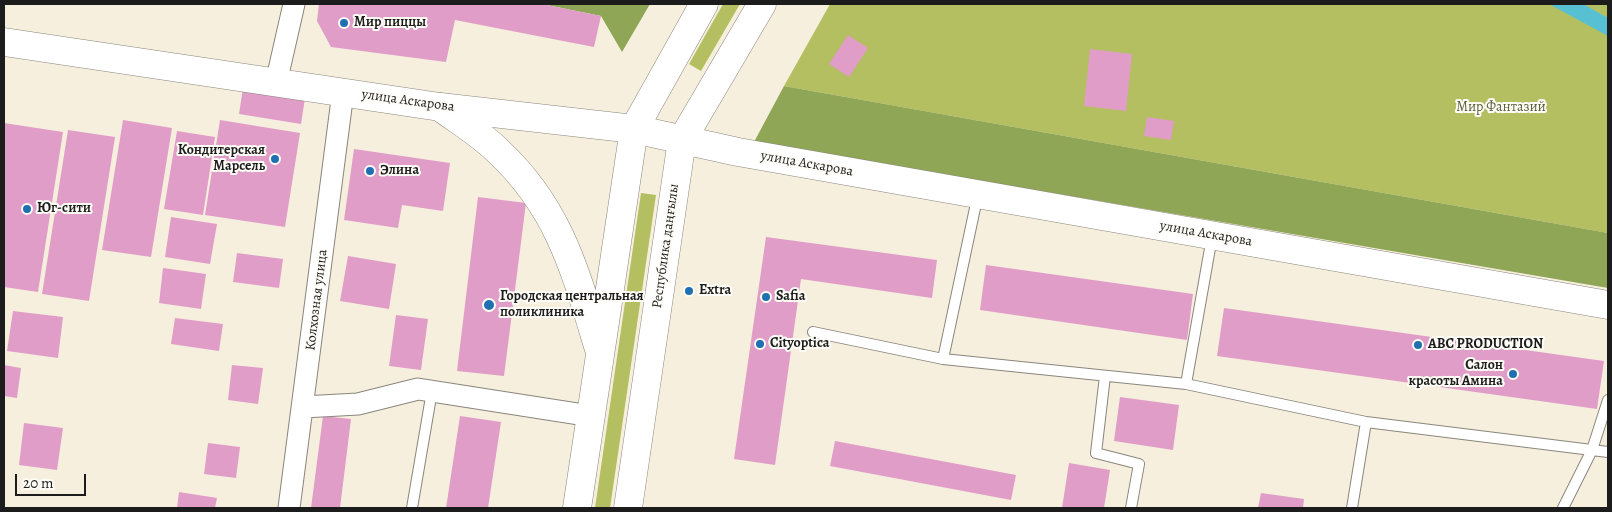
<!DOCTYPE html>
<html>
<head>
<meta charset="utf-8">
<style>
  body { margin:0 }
  #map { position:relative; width:1612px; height:512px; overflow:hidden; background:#f7efde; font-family:Alegreya,serif }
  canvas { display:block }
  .frame { position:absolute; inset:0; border:5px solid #1c1c1c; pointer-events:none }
  .scale { position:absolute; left:15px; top:474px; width:71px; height:22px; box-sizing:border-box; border:2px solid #1c1c1c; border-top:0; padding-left:6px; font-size:15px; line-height:18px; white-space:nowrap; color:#1c1c1c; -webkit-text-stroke:4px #fdfcf7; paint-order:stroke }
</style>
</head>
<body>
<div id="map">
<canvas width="1612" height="512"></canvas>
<div class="frame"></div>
<div class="scale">20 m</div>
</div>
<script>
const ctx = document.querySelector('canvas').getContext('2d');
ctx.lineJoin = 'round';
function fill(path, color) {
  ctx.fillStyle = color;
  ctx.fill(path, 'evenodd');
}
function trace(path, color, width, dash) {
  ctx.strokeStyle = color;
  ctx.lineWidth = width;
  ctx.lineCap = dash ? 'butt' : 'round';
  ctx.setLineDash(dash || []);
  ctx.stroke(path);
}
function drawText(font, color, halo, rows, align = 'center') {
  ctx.font = font + ' Alegreya,serif';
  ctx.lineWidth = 4;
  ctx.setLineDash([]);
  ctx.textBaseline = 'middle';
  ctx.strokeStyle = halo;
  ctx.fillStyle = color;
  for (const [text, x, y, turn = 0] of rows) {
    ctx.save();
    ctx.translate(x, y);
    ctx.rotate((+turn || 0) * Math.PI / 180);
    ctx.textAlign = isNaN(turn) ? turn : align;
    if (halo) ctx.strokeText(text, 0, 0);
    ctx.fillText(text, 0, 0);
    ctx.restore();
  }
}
fill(new Path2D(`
  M723,4H740L701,71L689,64Z
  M830,4H1608V233L784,86Z
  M641,193L656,195L610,508H595Z`), '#b3bf60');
fill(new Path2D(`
  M542,4H650L622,52L601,16Z
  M784,86L1608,233V288L754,142Z`), '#8ea656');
fill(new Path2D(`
  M1549,4H1583L1608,18V36Z`), '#57c0d3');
fill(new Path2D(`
  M319,4H542L601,16L594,47L455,20L446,62L331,47L317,21Z
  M848,35L868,48L849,77L829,64Z
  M1090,49L1132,54L1126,111L1084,106Z
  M243,88L305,98L301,124L239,114Z
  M1147,117L1174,121L1171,140L1144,136Z
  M123,120L172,128L151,257L102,250Z
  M220,120L300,133L285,227L205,215Z
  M4,123L63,132L38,292L4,287Z
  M68,130L115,137L89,301L42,294Z
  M177,131L215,137L203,215L164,209Z
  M354,149L450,163L443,211L402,205L398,228L344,220Z
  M478,197L526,203L504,376L457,371Z
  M171,217L217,224L210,264L165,257Z
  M766,237L937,260L932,298L801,279L775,465L734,459Z
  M237,253L283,259L279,288L233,282Z
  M348,256L396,264L389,309L340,301Z
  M986,265L1193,294L1187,340L980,310Z
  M163,268L206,274L201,309L159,303Z
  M1224,308L1604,361L1597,409L1217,356Z
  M13,311L63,317L58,358L7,351Z
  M396,315L428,319L421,370L389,366Z
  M175,318L223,324L219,351L171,344Z
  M4,365L21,368L17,398L4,396Z
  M232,365L263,368L258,404L228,400Z
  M1120,397L1179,405L1173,450L1114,441Z
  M323,416L351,419L340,508H311Z
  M460,416L501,422L488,508H446Z
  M24,423L63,428L57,470L19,465Z
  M835,441L1016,475L1011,500L830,466Z
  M208,443L240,447L236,478L204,474Z
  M1069,463L1110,470L1104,508H1062Z
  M179,492L217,498L215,508H177Z
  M1261,493L1304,499L1303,508H1258Z`), '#e09dc7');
const lane = new Path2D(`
  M978,194L943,359L1186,384L1366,422L1608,452
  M813,332L943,359
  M1105,376L1096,453L1139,464L1131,508
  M1186,384L1212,237
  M412,508L432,391
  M1352,508L1366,422
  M1563,508L1592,450L1608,400`);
const street = new Path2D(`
  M276,83L294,4
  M303,407L358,404L418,389L591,416
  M289,508L343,92`);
const secondary = new Path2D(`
  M4,42L440,107L634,129L738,152L1608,305`);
const primary = new Path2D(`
  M440,107C459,121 481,134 498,151C559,208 575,270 598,346
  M577,508L634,129L704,4
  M628,508L682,140L762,4`);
trace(lane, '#8a867d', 12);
trace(street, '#8a867d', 23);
trace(secondary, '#8a867d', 29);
trace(primary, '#8a867d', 29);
trace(lane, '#fff', 10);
trace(street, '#fff', 21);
trace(secondary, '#fff', 28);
trace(primary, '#fff', 28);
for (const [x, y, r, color] of [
  [344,23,5,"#1f6fb2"],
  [275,159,5,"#1f6fb2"],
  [370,171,5,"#1f6fb2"],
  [27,209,5,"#1f6fb2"],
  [689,291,5,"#1f6fb2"],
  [766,297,5,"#1f6fb2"],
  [489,305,6,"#1f6fb2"],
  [760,344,5,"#1f6fb2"],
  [1418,345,5,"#1f6fb2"],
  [1513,374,5,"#1f6fb2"]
]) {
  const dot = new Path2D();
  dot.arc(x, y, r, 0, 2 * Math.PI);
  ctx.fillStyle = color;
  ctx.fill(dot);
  trace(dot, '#fdfcf7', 2);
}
drawText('bold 14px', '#1c1c1c', '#fdfcf7', [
  ["Мир пиццы",354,23],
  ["Кондитерская",265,151,"right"],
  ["Марсель",265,167,"right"],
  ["Элина",380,171],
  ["Юг-сити",37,209],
  ["Extra",699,291],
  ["Городская центральная",500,297],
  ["поликлиника",500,313],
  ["Safia",776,297],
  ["Cityoptica",770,344],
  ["ABC PRODUCTION",1428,345],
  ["Салон",1503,366,"right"],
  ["красоты Амина",1503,382,"right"]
], 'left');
drawText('14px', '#1c1c1c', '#fdfcf7', [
  ["улица Аскарова",408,101,8],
  ["улица Аскарова",807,164,10],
  ["улица Аскарова",1206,234,10],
  ["Республика даңғылы",666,246,-82],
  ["Колхозная улица",317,300,-83]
]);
drawText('14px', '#585d37', '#fdfcf7', [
  ["Мир Фантазий",1501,108]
]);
</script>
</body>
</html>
